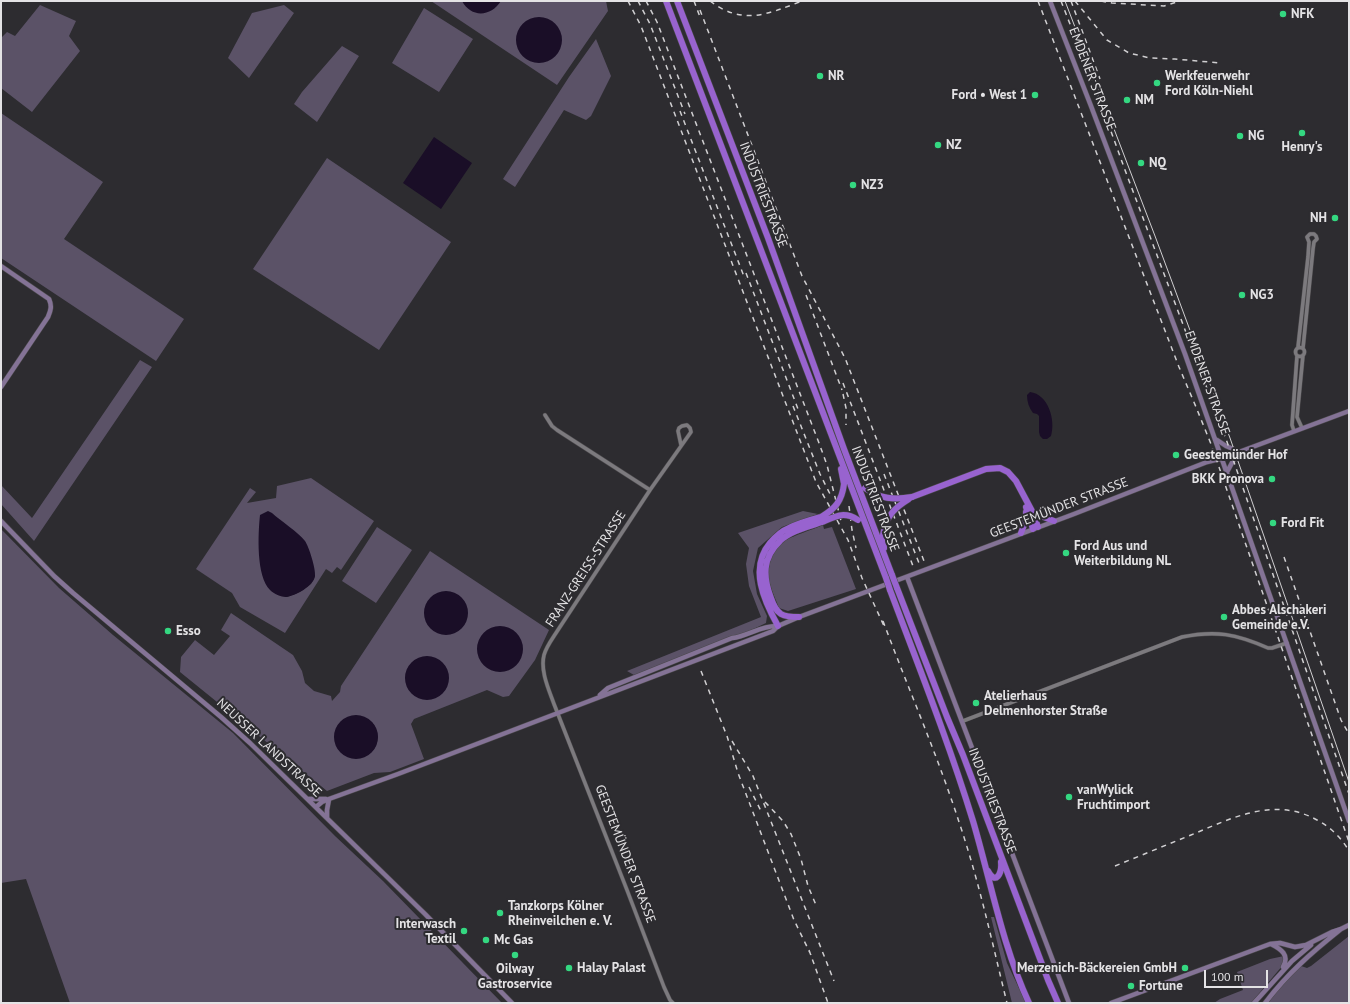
<!DOCTYPE html>
<html>
<head>
<meta charset="utf-8">
<style>
  body { margin:0 }
  #map { position:relative; width:1350px; height:1004px; overflow:hidden; background:#2d2c30; font-family:"PT Sans",sans-serif }
  canvas { display:block }
  .frame { position:absolute; inset:0; border:2px solid #e4e3e5; pointer-events:none }
  .scale { position:absolute; left:1204px; top:970px; width:64px; height:18px; box-sizing:border-box; border:2px solid #e4e3e5; border-top:0; padding-left:5px; font-size:12px; line-height:14px; white-space:nowrap; color:#e4e3e5; -webkit-text-stroke:3px #2d2c30; paint-order:stroke }
</style>
</head>
<body>
<div id="map">
<canvas width="1350" height="1004"></canvas>
<div class="frame"></div>
<div class="scale">100 m</div>
</div>
<script>
const ctx = document.querySelector('canvas').getContext('2d');
ctx.lineJoin = 'round';
function fill(path, color) {
  ctx.fillStyle = color;
  ctx.fill(path, 'evenodd');
}
function trace(path, color, width, dash) {
  ctx.strokeStyle = color;
  ctx.lineWidth = width;
  ctx.lineCap = dash ? 'butt' : 'round';
  ctx.setLineDash(dash || []);
  ctx.stroke(path);
}
function drawText(font, color, halo, rows, align = 'center') {
  ctx.font = font + ' "PT Sans",sans-serif';
  ctx.lineWidth = 4;
  ctx.setLineDash([]);
  ctx.textBaseline = 'middle';
  ctx.strokeStyle = halo;
  ctx.fillStyle = color;
  for (const [text, x, y, turn = 0] of rows) {
    ctx.save();
    ctx.translate(x, y);
    ctx.rotate((+turn || 0) * Math.PI / 180);
    ctx.textAlign = isNaN(turn) ? turn : align;
    if (halo) ctx.strokeText(text, 0, 0);
    ctx.fillText(text, 0, 0);
    ctx.restore();
  }
}
fill(new Path2D(`
  M431,1H606L608,11L557,85Z
  M40,5L76,21L69,36L80,51L32,112L1,88V38L7,32L15,36Z
  M284,5L294,13L249,78L228,58L252,13Z
  M424,8L473,39L439,92L392,63Z
  M596,39L611,76L591,116L586,120L564,110L515,187L503,179L569,77Z
  M342,46L359,56L317,122L294,104L302,92Z
  M1,113L103,182L64,239L184,319L156,361L1,258Z
  M327,158L451,242L379,350L253,269Z
  M140,360L152,367L34,541L1,504V485L32,518Z
  M311,478L374,521L341,570L337,567L332,573L326,569L285,633L240,607L232,593L196,569L250,488L256,492L247,503L276,498L277,486ZM259,526L315,576L311,584L300,592L287,597L278,595L260,543Z
  M803,511L818,514L782,527L758,548L753,571L757,594L767,616L766,623L743,634L634,675L627,671L761,617L749,586L746,564L749,548L738,533Z
  M823,525L824,529L832,527L856,589L788,611L779,608C776,600 772,592 770,584C766,570 771,551 783,542C789,537 814,529 823,525Z
  M377,527L412,550L376,603L342,581Z
  M1,529L59,588L113,635L233,733L335,836L383,881L502,1003H70L26,879L1,883Z
  M430,551L549,630L535,660L509,696L503,697L487,690L414,719L411,724L424,759L390,772L374,773L327,791L180,672L181,657L195,640L214,655L230,636L221,630L231,613L293,655L302,671L305,683L314,691L331,696L332,701L340,692L341,686ZM372,722C383,738 377,753 359,758Z
  M991,917H994L1007,963L1026,1003H1012Z
  M1349,936V1003H1268L1281,986L1301,966L1307,968L1311,966Z
  M1284,956L1283,965L1251,1003H1214L1220,999L1243,990L1237,972L1270,959Z`), '#5b5267');
fill(new Path2D(`
  M462,1H501C491,17 471,18 462,1Z
  M516 40a23 23 0 1 1 46 0a23 23 0 1 1-46 0Z
  M434,137L472,163L441,209L403,183Z
  M1030,392C1048,394 1056,420 1051,436L1047,439H1043L1040,436L1039,432V416L1037,414L1033,413C1029,408 1027,402 1027,395Z
  M268,511L272,513C281,521 298,532 305,541C309,547 316,569 315,576C314,586 295,596 286,597C281,597 274,594 270,590C256,576 258,534 260,515Z
  M424 613a22 22 0 1 1 44 0a22 22 0 1 1-44 0Z
  M477 649a23 23 0 1 1 46 0a23 23 0 1 1-46 0Z
  M405 678a22 22 0 1 1 44 0a22 22 0 1 1-44 0Z
  M334 737a22 22 0 1 1 44 0a22 22 0 1 1-44 0Z`), '#1a0e27');
const street = new Path2D(`
  M1298,347L1308,257L1309,242L1307,237L1310,234H1314L1316,236L1317,239L1314,242L1313,249L1303,348
  M1295.5 352a4.5 4.5 0 1 1 9 0a4.5 4.5 0 1 1-9 0Z
  M545,415L552,426L557,430L650,490
  M1302,428L1297,417L1303,355
  M1294,431L1292,425L1297,356
  M963,721L1182,637C1216,630 1236,634 1268,648H1272L1287,643
  M673,1003L670,1000L664,987L627,890L554,704C549,690 540,671 544,655C546,648 550,642 554,636L650,490L691,432L690,428L687,425L682,426L679,428L678,431L681,445`);
const secondary = new Path2D(`
  M1050,1L1091,106L1185,354L1349,821
  M1,266L49,299C52,306 51,310 48,317L1,387
  M1217,440L1226,446L1240,452L1234,459L1227,472
  M1,521L54,576L73,593L221,717L250,743L425,914L512,1003
  M907,577L1069,1003
  M600,695L608,688L732,638C748,636 762,625 778,626
  M308,799H326
  M316,807L322,802L329,799L398,774L773,631L778,626L799,617L1074,514L1207,462L1223,458L1349,411
  M327,818V810L329,799
  M1271,944C1281,949 1290,955 1283,967
  M1111,1003L1270,944L1280,943L1295,947L1306,945L1332,932L1341,929
  M1254,1003L1292,961L1311,945
  M1265,1003C1288,973 1311,953 1341,929L1349,925`);
const highway = new Path2D(`
  M666,1L886,578
  M677,1L768,238L844,449L892,575
  M841,469L844,484
  M912,497L986,469L1000,468L1008,472L1016,481L1033,513L1038,527
  M1026,507L1033,529
  M1033,513L1054,521
  M1021,533L1026,520V512
  M884,548L883,535L884,530
  M897,588L947,717L963,755L1048,980L1058,1003
  M890,590C919,667 949,743 973,821C991,882 1002,945 1029,1003
  M799,617C793,617 786,617 781,614C775,610 773,604 771,598C763,577 762,558 780,541C790,531 808,527 822,522
  M778,626C764,601 749,568 770,543C775,537 781,531 789,528C799,523 810,520 821,517
  M988,871C996,886 1002,873 1001,862`);
trace(street, '#4c4a4d', 4.5);
trace(secondary, '#4c4a4d', 5.5);
trace(highway, '#4c4a4d', 7);
trace(street, '#7c7a7e', 3.5);
trace(secondary, '#847396', 4.5);
trace(highway, '#9863cf', 6);
trace(new Path2D(`
  M1065,1L1155,236L1230,438L1349,782`), '#d0cfd1', 1);
trace(new Path2D(`
  M628,1L641,26L816,482L848,540L862,578L884,626
  M638,1L650,24L685,114
  M646,1L657,22L819,443L827,465L841,521
  M694,1L700,17
  M710,1C743,26 768,14 802,1
  M1038,1L1179,367L1196,407L1211,444L1349,842
  M1061,1L1100,101L1125,170L1226,439L1349,794
  M1071,1L1100,79
  M1075,1L1107,40L1129,53L1150,58L1175,59L1220,63
  M1101,1L1112,3L1164,6L1180,1
  M700,10L802,276L845,358L924,561
  M680,111L745,279
  M746,273L798,409
  M806,295L842,390
  M843,383L913,566
  M843,394L846,408V425
  M793,406L820,474L832,498
  M884,474L919,563
  M849,506L852,530L856,548
  M1284,557L1341,720L1349,734
  M883,621C908,688 937,754 959,822C979,881 992,942 1007,1003
  M701,671L727,736L738,773L794,920L811,955
  M732,741L753,776L834,981
  M749,787L761,811
  M765,802L783,821L791,834L801,859L808,886L816,905
  M1115,866C1140,856 1166,845 1191,835C1232,818 1274,796 1317,820C1330,827 1341,837 1349,851
  M809,950L828,1003`), '#d0cfd1', 1.5, [5, 5]);
const highwayBridge = new Path2D(`
  M865,488C880,499 894,500 912,497
  M821,517C835,509 842,501 844,484
  M822,522C836,516 844,511 858,520
  M884,530C887,515 896,507 909,499
  M892,575L897,588
  M886,578L890,590`);
trace(highwayBridge, '#4c4a4d', 7, []);
trace(highwayBridge, '#9863cf', 6);
for (const [x, y, r, color] of [
  [1283,14,4,"#34d881"],
  [820,76,4,"#34d881"],
  [1157,83,4,"#34d881"],
  [1035,95,4,"#34d881"],
  [1127,100,4,"#34d881"],
  [1302,133,4,"#34d881"],
  [1240,136,4,"#34d881"],
  [938,145,4,"#34d881"],
  [1141,163,4,"#34d881"],
  [853,185,4,"#34d881"],
  [1335,218,4,"#34d881"],
  [1242,295,4,"#34d881"],
  [1176,455,4,"#34d881"],
  [1272,479,4,"#34d881"],
  [1273,523,4,"#34d881"],
  [1066,553,4,"#34d881"],
  [1224,617,4,"#34d881"],
  [168,631,4,"#34d881"],
  [976,703,4,"#34d881"],
  [1069,797,4,"#34d881"],
  [500,913,4,"#34d881"],
  [464,931,4,"#34d881"],
  [486,940,4,"#34d881"],
  [515,955,4,"#34d881"],
  [569,968,4,"#34d881"],
  [1185,968,4,"#34d881"],
  [1131,986,4,"#34d881"]
]) {
  const dot = new Path2D();
  dot.arc(x, y, r, 0, 2 * Math.PI);
  ctx.fillStyle = color;
  ctx.fill(dot);
  trace(dot, '#2d2c30', 1.5);
}
drawText('bold 13px', '#e4e3e5', '#2d2c30', [
  ["NFK",1291,14],
  ["NR",828,76],
  ["Werkfeuerwehr",1165,76],
  ["Ford Köln-Niehl",1165,91],
  ["Ford • West 1",1027,95,"right"],
  ["NM",1135,100],
  ["NG",1248,136],
  ["NZ",946,145],
  ["Henry's",1302,147,"center"],
  ["NQ",1149,163],
  ["NZ3",861,185],
  ["NH",1327,218,"right"],
  ["NG3",1250,295],
  ["Geestemünder Hof",1184,455],
  ["BKK Pronova",1264,479,"right"],
  ["Ford Fit",1281,523],
  ["Ford Aus und",1074,546],
  ["Weiterbildung NL",1074,561],
  ["Abbes Alschakeri",1232,610],
  ["Gemeinde e.V.",1232,625],
  ["Esso",176,631],
  ["Atelierhaus",984,696],
  ["Delmenhorster Straße",984,711],
  ["vanWylick",1077,790],
  ["Fruchtimport",1077,805],
  ["Tanzkorps Kölner",508,906],
  ["Rheinveilchen e. V.",508,921],
  ["Interwasch",456,924,"right"],
  ["Textil",456,939,"right"],
  ["Mc Gas",494,940],
  ["Halay Palast",577,968],
  ["Merzenich-Bäckereien GmbH",1177,968,"right"],
  ["Oilway",515,969,"center"],
  ["Gastroservice",515,984,"center"],
  ["Fortune",1139,986]
], 'left');
drawText('13px', '#e4e3e5', '#2d2c30', [
  ["EMDENER STRASSE",1092,79,69],
  ["INDUSTRIESTRASSE",763,195,69],
  ["EMDENER STRASSE",1207,383,70],
  ["INDUSTRIESTRASSE",875,499,69],
  ["GEESTEMÜNDER STRASSE",1059,508,-21],
  ["FRANZ-GREISS-STRASSE",586,569,-57],
  ["NEUSSER LANDSTRASSE",269,748,43],
  ["INDUSTRIESTRASSE",992,801,69],
  ["GEESTEMÜNDER STRASSE",625,854,69]
]);
</script>
</body>
</html>
